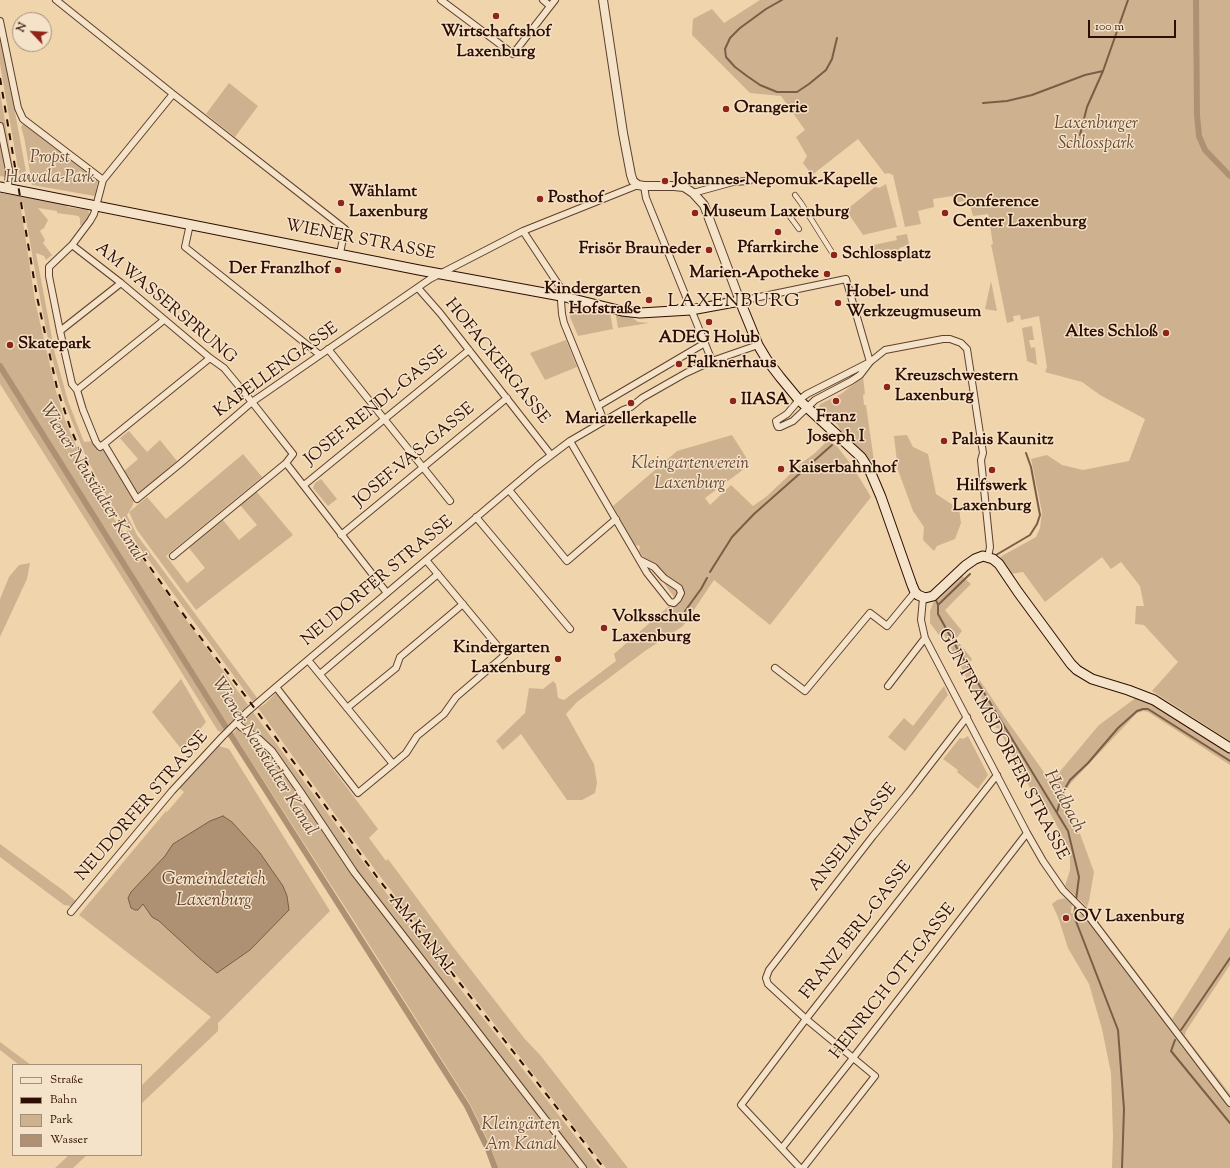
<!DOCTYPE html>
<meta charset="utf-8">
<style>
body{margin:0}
#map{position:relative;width:1230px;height:1168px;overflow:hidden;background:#efd4ac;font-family:"Sorts Mill Goudy",serif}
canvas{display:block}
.legend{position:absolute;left:12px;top:1064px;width:130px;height:92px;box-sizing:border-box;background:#f5e3c9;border:1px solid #a58e79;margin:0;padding:5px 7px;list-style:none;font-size:12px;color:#2e0e02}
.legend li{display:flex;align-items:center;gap:8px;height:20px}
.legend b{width:20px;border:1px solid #a58e79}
.north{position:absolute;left:12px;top:12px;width:40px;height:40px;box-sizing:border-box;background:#f5e3c9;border:1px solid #a58e79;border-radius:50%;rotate:295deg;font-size:11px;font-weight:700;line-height:16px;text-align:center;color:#2e0e02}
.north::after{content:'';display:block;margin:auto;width:14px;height:18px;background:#8f2418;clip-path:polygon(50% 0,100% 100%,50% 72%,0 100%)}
.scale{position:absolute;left:1088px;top:20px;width:88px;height:18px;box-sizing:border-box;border:2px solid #2e0e02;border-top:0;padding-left:5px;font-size:12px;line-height:14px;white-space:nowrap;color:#2e0e02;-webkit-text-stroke:3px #f5e3c9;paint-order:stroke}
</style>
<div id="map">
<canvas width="1230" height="1168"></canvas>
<ul class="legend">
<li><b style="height:5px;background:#f5e3c9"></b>Straße</li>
<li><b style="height:5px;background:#2e0e02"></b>Bahn</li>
<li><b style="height:11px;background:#ceb28f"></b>Park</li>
<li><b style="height:11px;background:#ad9172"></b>Wasser</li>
</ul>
<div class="north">N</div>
<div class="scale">100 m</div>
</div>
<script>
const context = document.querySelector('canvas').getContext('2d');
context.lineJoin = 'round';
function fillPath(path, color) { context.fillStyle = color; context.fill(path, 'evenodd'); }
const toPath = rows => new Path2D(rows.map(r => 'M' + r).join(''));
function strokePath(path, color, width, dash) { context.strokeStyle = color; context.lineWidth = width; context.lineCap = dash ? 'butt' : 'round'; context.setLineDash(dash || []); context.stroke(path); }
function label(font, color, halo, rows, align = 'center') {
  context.font = font + ' "Sorts Mill Goudy",serif'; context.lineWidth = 3; context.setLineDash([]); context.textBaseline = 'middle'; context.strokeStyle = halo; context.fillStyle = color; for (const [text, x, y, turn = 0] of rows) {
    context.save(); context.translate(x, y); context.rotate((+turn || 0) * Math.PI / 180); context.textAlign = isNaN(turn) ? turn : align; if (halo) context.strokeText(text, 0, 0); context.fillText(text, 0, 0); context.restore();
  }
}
fillPath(toPath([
 [760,0,1230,0,1230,741,1152,691,1178,662,1144,625,1135,624,1136,606,1144,606,1140,586,1121,562,1111,569,1102,557,1045,602,1023,572,1011,574,1000,557,1036,537,1040,528,1042,512,1031,459,1047,455,1062,465,1083,470,1129,461,1145,419,1100,395,1082,382,1045,372,1047,367,1039,316,1021,320,1020,315,1013,316,1014,321,1007,323,992,249,991,245,993,244,988,214,973,216,969,200,953,203,952,196,933,199,934,207,918,211,921,224,905,227,893,175,888,173,885,174,858,139,812,175,803,163,807,156,796,137,805,130,781,96,750,93,692,35,693,19,712,9,724,23],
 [0,38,14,107,28,182,20,180,0,64],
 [229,83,258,106,235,137,206,114],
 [0,92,15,179,0,176],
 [23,124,98,181,95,196,32,185,24,137,21,127],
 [886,184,897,227,863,235,846,210,875,187,879,188],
 [0,193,67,204,67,207,82,209,83,207,86,208,89,212,90,215,86,221,84,225,80,225,80,218,79,218,79,216,57,213,57,211,38,208,48,220,44,228,40,231,45,240,43,243,52,255,46,260,44,256,36,253,55,354,68,401,84,442,93,441,98,452,102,449,105,451,113,467,134,499,133,505,127,515,137,535,255,695,257,698,253,702,137,544,111,504,86,457,64,401,51,354,40,298,23,203,20,202,35,301,56,391,65,420,80,455,100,495,117,523,160,584,248,705,222,732,218,731,152,625,0,384],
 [907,234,909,245,899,248,900,252,870,258,868,249,869,246,897,240,896,236],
 [991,281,997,311,985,309],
 [573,303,610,312,613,329,578,336,570,317,571,308],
 [618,314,630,316,638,322,649,323,618,328,616,316],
 [1032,326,1034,340,1029,340,1031,348,1035,347,1037,365,1027,361,1022,328],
 [566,340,577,367,545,380,530,353],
 [863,377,865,394,863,395,864,405,866,405,874,461,869,462,857,446,840,430,838,425,819,407,820,404,841,394],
 [129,431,147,452,160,440,177,461,141,492,135,493,123,472,138,459,120,438],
 [732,435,749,462,744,469,705,498,710,505,731,485,753,506,767,496,803,462,815,453,827,441,836,445,853,467,871,497,770,625,714,580,683,626,645,651,577,702,566,714,594,764,597,783,595,793,582,800,567,800,521,734,503,750,496,741,525,713,529,688,543,689,553,681,556,684,558,698,564,700,616,661,614,654,676,600,657,573,650,567,639,551,640,546,635,545,613,506,677,451],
 [907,435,913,447,928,454,936,494,959,509,961,523,955,539,937,546,934,551,923,540,924,527,913,511,898,470,894,436],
 [243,454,262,477,166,556,187,583,205,568,189,548,197,541,223,520,239,540,257,525,240,505,256,491,293,535,196,610,137,530,129,512,147,497,166,519],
 [321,479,337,499,328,506,313,488,315,483],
 [30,563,27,579,0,637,0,599,9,577,19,565],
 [961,575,971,584,945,610,962,631,956,639,972,659,969,664,1003,715,1051,782,1099,725,1137,697,1156,706,1230,754,1230,765,1148,712,1143,711,1137,713,1070,784,1065,792,1061,804,1079,831,1094,872,1089,901,1087,907,1172,1019,1230,927,1230,965,1186,1031,1185,1036,1230,1094,1230,1168,1112,1168,1113,1136,1111,1073,1102,1029,1089,984,1068,948,1058,917,1052,904,1057,900,1065,898,1072,904,1071,913,1080,915,1087,907,1065,886,1070,870,1070,858,1067,845,1040,794,1035,797,998,728,996,728,979,693,975,694,943,633,939,635,930,623,930,611,934,601],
 [181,679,206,722,182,750,152,712],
 [944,686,948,695,905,751,888,737,904,718,913,726],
 [276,693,378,829,369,838,386,861,388,859,454,948,524,1038,541,1056,628,1168,606,1168,376,871,258,708,265,704],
 [253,712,398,909,600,1168,498,1168,491,1147,470,1104,358,927,233,733,238,728,246,728,244,723,246,717],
 [968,736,988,775,978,789,957,772,958,770,943,759,960,738,963,739],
 [219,746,229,749,330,911,218,1023,218,1031,141,1104,141,1086,211,1017,79,915,166,811,167,812,184,792,179,788,181,786],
 [0,844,64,891,76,901,71,906,64,905,0,857],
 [0,1042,31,1065,19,1065,0,1050],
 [69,1155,87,1155,73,1168,55,1168]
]), '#ceb28f');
const water = toPath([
 [223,816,232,822,260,853,283,886,287,896,289,910,250,950,217,973,197,956,159,921,152,917,143,904,138,910,135,910,131,908,128,898,131,892,165,856,173,844,210,821,223,816]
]);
fillPath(water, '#ad9172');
strokePath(water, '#7a5d45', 1);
strokePath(toPath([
 [782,0,766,9,740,28,730,38,725,49,726,57,735,67,747,76,760,85,777,92,797,92,809,84,826,70,832,59,837,38],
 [983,103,1007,101,1032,95,1085,75,1103,71],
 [1080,135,1087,107,1103,71,1128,0],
 [996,555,1030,535,1037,524,1040,515,1031,467,1026,453],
 [710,572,732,537,754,514,832,445],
 [970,574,938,605,938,614,958,650,1068,831,1079,877,1074,916,1118,1030,1124,1109,1122,1168],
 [936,600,938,605],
 [685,611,701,589,707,578],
 [1057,812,1063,792,1070,780,1088,763,1118,728,1137,711,1143,709,1148,709,1230,761],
 [1181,1030,1230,958],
 [1175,1040,1171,1051,1230,1123]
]), '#7a5d45', 2);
strokePath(toPath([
 [1196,0,1197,115,1199,136,1205,150,1230,176],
 [0,366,232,737,467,1106,488,1149,495,1168]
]), '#ad9172', 6);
const pedestrian = toPath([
 [795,195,801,203,833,254],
 [788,214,799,229]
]);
const minor = toPath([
 [56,0,173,94,345,229,340,253],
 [441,0,513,54,555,0],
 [543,0,550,6],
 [0,21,18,108,23,119,103,180],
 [173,94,103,180,94,214,90,221,72,245,49,267,49,276,60,331,72,384,77,390,83,410,96,442,100,447,104,444,137,499,181,463,252,402,430,279,523,231,638,185],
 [0,126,9,170,8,188],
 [644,186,646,198,712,361],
 [693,193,733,182,749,181],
 [190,224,185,247,320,355],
 [523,231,560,287,562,314,564,323,604,421],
 [72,245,121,283,210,358,224,368,252,402,293,454,286,463,387,593],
 [418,288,440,313,551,455],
 [740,301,846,279,870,362],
 [60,331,121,283],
 [328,349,450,501],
 [870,362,860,375,851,381,815,400,793,421,780,427,778,427,777,425,776,421,787,414,799,400,807,394,870,362,885,350,943,339,950,339,961,343,967,349,983,453,981,460,990,547,988,557],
 [77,390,164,320],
 [598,406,705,343],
 [570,441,647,573,670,602,674,603,678,599,681,593,679,588,664,578,654,567,640,560],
 [104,444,210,358],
 [304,485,469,350],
 [509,490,567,561,616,519],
 [476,517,570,629],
 [341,535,507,398],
 [173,556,286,463],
 [923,598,921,620,925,638,1027,833,1043,861,1063,890,1087,914,1230,1103],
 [308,660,393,764],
 [775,668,805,691,870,613,887,626,915,592],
 [320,674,438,574],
 [888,686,925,638],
 [276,687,358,793,393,764,406,753,417,736,444,714,456,697,505,655,426,560],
 [347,708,396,668,400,657,463,604],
 [237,723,241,727,259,739,272,751,300,791,354,872,583,1168],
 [71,912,172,791,222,737,247,712,276,687,537,466,570,441,623,410,631,407,642,398,686,373,712,361,758,345],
 [782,1148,853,1058,1027,833],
 [800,1168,741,1105,806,1019,997,775],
 [803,1168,875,1076,806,1019,768,984,766,978,769,970,873,836,909,792,967,717]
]);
const tertiary = toPath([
 [603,0,623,133,631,175,633,181,638,185,644,186,674,186,684,187,693,193,704,205,740,301]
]);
const secondary = toPath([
 [0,187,419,270,561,296,622,311,640,313,691,310,740,301,758,345,767,360,780,377,799,400,861,457,870,471,881,497,912,585,915,592,918,595,925,598,933,596,965,566,975,559,983,556,993,559,999,564,1018,592,1071,664,1077,670,1092,679,1128,690,1154,700,1230,748]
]);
strokePath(pedestrian, '#5e402c', 6);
strokePath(minor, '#5e402c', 8);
strokePath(tertiary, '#5e402c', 10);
strokePath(secondary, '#2e0e02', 11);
strokePath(pedestrian, '#f5e3c9', 4.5);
strokePath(minor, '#f5e3c9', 6);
strokePath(tertiary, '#f5e3c9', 8);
strokePath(secondary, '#f5e3c9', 9);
strokePath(toPath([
 [0,78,37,297,57,388,70,427,79,448,107,503,147,563,191,625,250,702,377,877,604,1168]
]), '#2e0e02', 2, [7, 7]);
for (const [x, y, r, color] of [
 [496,16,4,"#8f2418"],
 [726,109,4,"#8f2418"],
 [665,181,4,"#8f2418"],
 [540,199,4,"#8f2418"],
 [341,203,4,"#8f2418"],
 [695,213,4,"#8f2418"],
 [945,213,4,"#8f2418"],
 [778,232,4,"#8f2418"],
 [709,250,4,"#8f2418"],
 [834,255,4,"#8f2418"],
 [338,270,4,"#8f2418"],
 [827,274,4,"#8f2418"],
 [649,300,4,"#8f2418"],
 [838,303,4,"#8f2418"],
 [709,322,4,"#8f2418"],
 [1166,333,4,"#8f2418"],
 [10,345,4,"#8f2418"],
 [679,364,4,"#8f2418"],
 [887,387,4,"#8f2418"],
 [733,401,4,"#8f2418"],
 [836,401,4,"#8f2418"],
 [631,403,4,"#8f2418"],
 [944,441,4,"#8f2418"],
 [781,469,4,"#8f2418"],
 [992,470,4,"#8f2418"],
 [604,628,4,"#8f2418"],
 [558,659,4,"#8f2418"],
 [1066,918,4,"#8f2418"]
]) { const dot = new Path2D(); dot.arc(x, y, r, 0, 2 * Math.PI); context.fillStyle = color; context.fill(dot); strokePath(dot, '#f5e3c9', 1.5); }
label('bold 17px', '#2e0e02', '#f5e3c9', [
 ["Wirtschaftshof",496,33,"center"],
 ["Laxenburg",496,53,"center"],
 ["Orangerie",734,109],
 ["Johannes-Nepomuk-Kapelle",673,181],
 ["Wählamt",349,193],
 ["Laxenburg",349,213],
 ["Posthof",548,199],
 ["Conference",953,203],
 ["Center Laxenburg",953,223],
 ["Museum Laxenburg",703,213],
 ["Pfarrkirche",778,249,"center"],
 ["Frisör Brauneder",701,250,"right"],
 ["Schlossplatz",842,255],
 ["Der Franzlhof",330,270,"right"],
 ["Marien-Apotheke",819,274,"right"],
 ["Kindergarten",641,290,"right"],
 ["Hofstraße",641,310,"right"],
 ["Hobel- und",846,293],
 ["Werkzeugmuseum",846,313],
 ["Altes Schloß",1158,333,"right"],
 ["ADEG Holub",709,339,"center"],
 ["Skatepark",18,345],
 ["Falknerhaus",687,364],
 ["Kreuzschwestern",895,377],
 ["Laxenburg",895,397],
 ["IIASA",741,401],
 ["Franz",836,418,"center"],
 ["Joseph I",836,438,"center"],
 ["Mariazellerkapelle",631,420,"center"],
 ["Palais Kaunitz",952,441],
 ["Kaiserbahnhof",789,469],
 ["Hilfswerk",992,487,"center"],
 ["Laxenburg",992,507,"center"],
 ["Volksschule",612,618],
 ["Laxenburg",612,638],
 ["Kindergarten",550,649,"right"],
 ["Laxenburg",550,669,"right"],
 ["OV Laxenburg",1074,918]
], 'left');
label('italic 17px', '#664733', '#f5e3c9', [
 ["Laxenburger",1096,125],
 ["Schlosspark",1096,145],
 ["Propst",50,159],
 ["Hawala-Park",50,179],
 ["Kleingartenverein",690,465],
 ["Laxenburg",690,485],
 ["Kleingärten",521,1126],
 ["Am Kanal",521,1146]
]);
label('17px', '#2e0e02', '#f5e3c9', [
 ["WIENER STRASSE",360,241,11],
 ["AM WASSERSPRUNG",165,304,40],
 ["HOFACKERGASSE",496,362,51],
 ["KAPELLENGASSE",277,371,-36],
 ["JOSEF-RENDL-GASSE",377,407,-39],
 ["JOSEF-VAS-GASSE",415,456,-40],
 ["NEUDORFER STRASSE",378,582,-40],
 ["GUNTRAMSDORFER STRASSE",1002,745,62],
 ["NEUDORFER STRASSE",143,807,-49],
 ["ANSELMGASSE",854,838,-52],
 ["FRANZ BERL-GASSE",857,931,-52],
 ["AM KANAL",421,936,52],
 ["HEINRICH OTT-GASSE",894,982,-52]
]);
label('italic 18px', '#61422f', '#f5e3c9', [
 ["Wiener Neustädter Kanal",91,483,58],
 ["Wiener Neustädter Kanal",263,757,58],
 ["Heidbach",1063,802,62],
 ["Gemeindeteich",214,881],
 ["Laxenburg",214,902]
]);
context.letterSpacing = '1px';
label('19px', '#2e0e02', '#f5e3c9', [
 ["LAXENBURG",734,303]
]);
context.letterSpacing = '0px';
</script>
